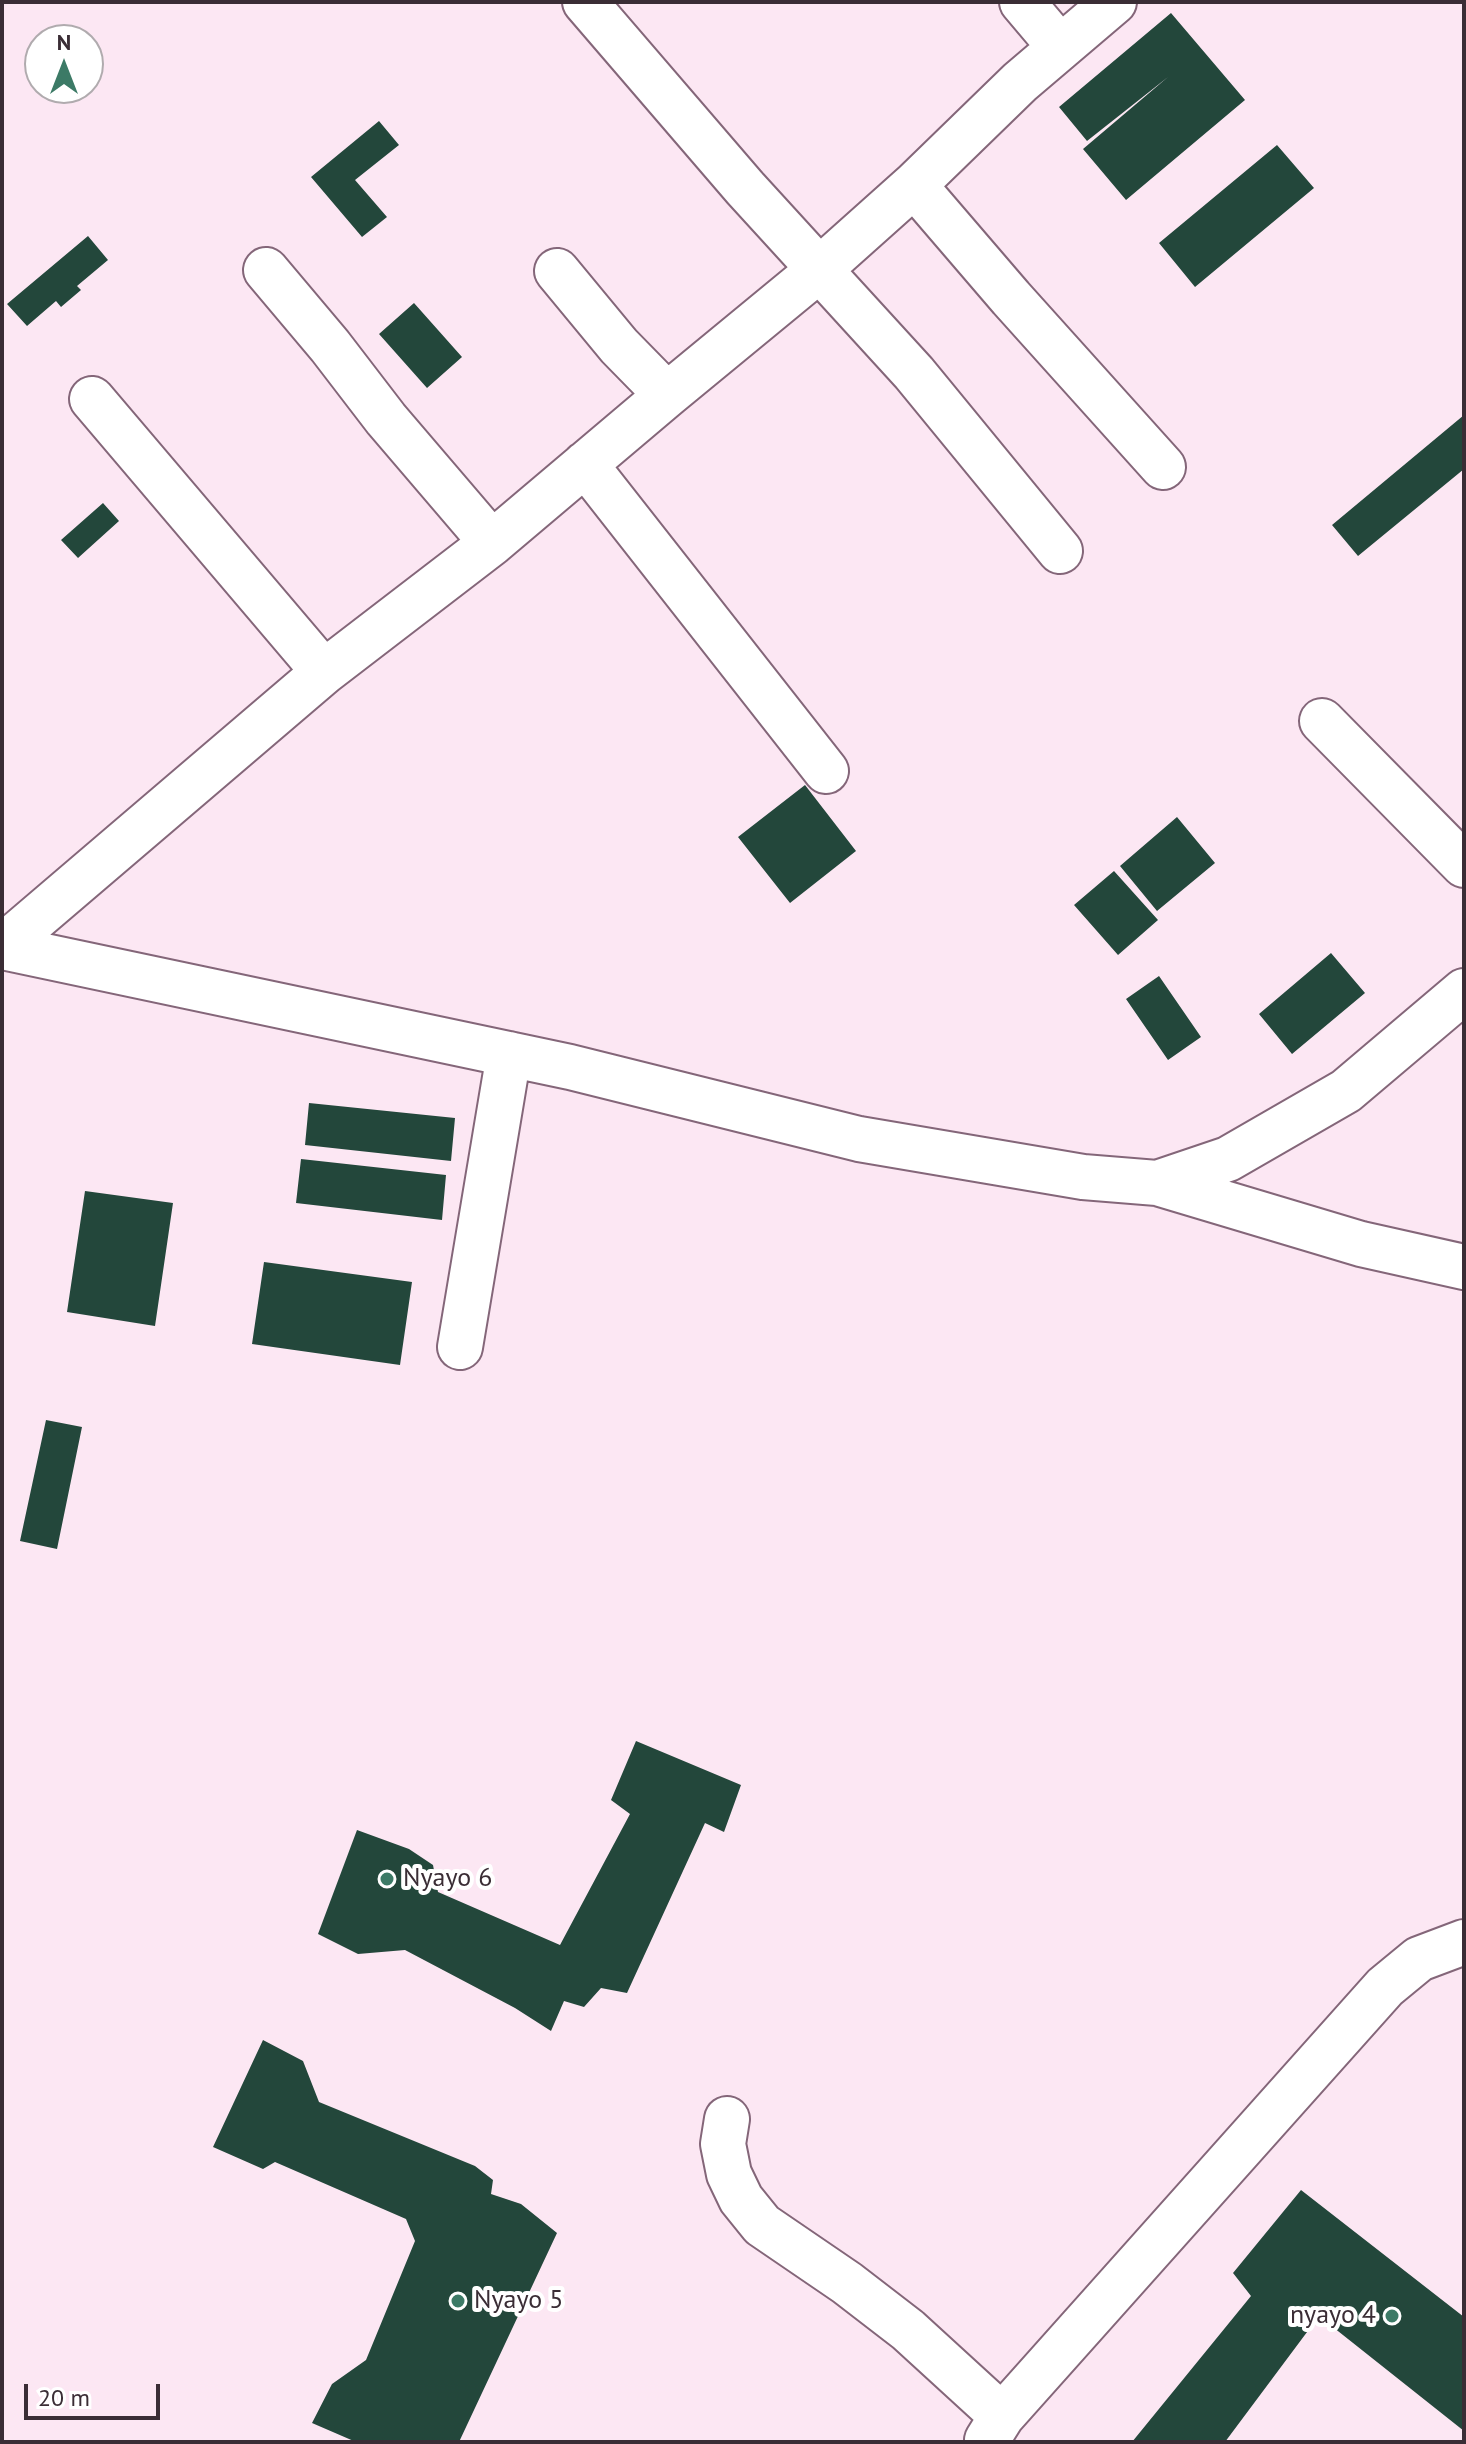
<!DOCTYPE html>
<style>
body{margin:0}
#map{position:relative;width:1466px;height:2444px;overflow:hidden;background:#fce7f3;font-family:"PT Sans",sans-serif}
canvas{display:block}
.frame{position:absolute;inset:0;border:4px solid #3a2d35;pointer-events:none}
.north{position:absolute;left:24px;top:24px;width:80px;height:80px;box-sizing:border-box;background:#fff;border:2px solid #b0abae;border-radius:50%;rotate:0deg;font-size:22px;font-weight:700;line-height:32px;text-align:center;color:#3a2d35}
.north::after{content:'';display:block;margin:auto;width:28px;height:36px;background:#3c7a66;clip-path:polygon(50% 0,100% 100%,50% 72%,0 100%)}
.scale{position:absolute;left:24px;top:2384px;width:136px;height:36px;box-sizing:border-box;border:4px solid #3a2d35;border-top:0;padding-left:10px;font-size:24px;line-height:28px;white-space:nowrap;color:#3a2d35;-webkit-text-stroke:6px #fff;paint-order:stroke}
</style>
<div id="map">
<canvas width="1466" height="2444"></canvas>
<div class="frame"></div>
<div class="north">N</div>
<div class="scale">20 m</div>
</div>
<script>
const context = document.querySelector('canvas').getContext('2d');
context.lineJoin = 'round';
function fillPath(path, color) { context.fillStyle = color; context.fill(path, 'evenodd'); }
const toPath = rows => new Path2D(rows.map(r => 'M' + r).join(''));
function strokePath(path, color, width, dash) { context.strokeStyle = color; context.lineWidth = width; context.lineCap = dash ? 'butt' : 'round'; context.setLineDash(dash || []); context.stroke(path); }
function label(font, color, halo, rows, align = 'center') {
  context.font = font + ' "PT Sans",sans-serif'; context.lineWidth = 8; context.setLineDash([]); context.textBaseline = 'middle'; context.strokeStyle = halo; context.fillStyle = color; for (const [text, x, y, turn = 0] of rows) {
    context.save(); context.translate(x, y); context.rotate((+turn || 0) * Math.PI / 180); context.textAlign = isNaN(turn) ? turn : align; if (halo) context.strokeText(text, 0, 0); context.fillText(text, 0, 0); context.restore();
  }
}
fillPath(toPath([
 [1171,13,1245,100,1126,200,1083,149,1168,77,1087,141,1059,107],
 [379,121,399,145,355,180,387,217,362,237,311,177],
 [1277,145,1314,188,1195,287,1159,243],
 [88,236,108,260,77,286,81,290,61,307,56,301,27,326,7,304],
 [414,303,462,357,427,388,379,334],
 [1464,415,1464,469,1358,556,1332,525],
 [103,503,119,521,78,558,61,540],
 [805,785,856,851,790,903,738,837],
 [1177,817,1215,863,1157,911,1120,866],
 [1114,871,1158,920,1118,955,1074,905],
 [1331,953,1365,993,1292,1054,1259,1014],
 [1159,976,1201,1037,1168,1060,1126,999],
 [309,1103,455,1118,451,1161,305,1145],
 [301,1159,446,1175,442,1220,296,1203],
 [85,1191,173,1203,155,1326,67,1312],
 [264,1262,412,1282,400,1365,252,1344],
 [46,1420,82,1427,57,1549,20,1541],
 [636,1741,741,1785,724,1832,705,1823,627,1993,601,1988,584,2007,564,2001,551,2031,515,2008,405,1950,358,1954,318,1934,357,1830,409,1849,433,1865,438,1892,560,1945,630,1814,611,1800],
 [263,2040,303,2061,319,2102,475,2166,493,2180,491,2194,521,2204,557,2233,459,2442,356,2442,312,2423,332,2384,366,2360,415,2241,406,2219,275,2162,263,2169,213,2147],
 [1301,2190,1464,2317,1464,2431,1319,2316,1225,2442,1132,2442,1251,2296,1233,2273]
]), '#23473b');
const minor = toPath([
 [585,2,745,188,914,373,1060,551],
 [1022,2,1060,47],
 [914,185,1011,298,1163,467],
 [266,270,330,346,386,419,492,543],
 [557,271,619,346,667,395],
 [92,399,324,672],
 [585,464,826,771],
 [1322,721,1464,865],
 [2,947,570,1067,859,1139,1083,1177,1157,1183,1228,1159,1346,1091,1464,991],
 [2,947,324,672,492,543,667,395,820,269,914,185,1020,82,1114,2],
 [1157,1183,1361,1244,1464,1267],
 [460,1347,509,1054],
 [727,2119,723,2144,729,2174,741,2199,762,2225,847,2283,908,2330,1002,2416,987,2440],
 [1002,2416,1385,1987,1419,1959,1464,1942]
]);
strokePath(minor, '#846679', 48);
strokePath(minor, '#fff', 44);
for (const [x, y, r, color] of [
 [387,1879,8,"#3c7a66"],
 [458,2301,8,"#3c7a66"],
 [1392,2316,8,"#3c7a66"]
]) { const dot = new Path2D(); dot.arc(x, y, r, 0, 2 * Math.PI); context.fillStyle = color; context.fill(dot); strokePath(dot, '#fff', 3); }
label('26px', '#3a2d35', '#fff', [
 ["Nyayo 6",403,1879],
 ["Nyayo 5",474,2301],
 ["nyayo 4",1376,2316,"right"]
], 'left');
</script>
